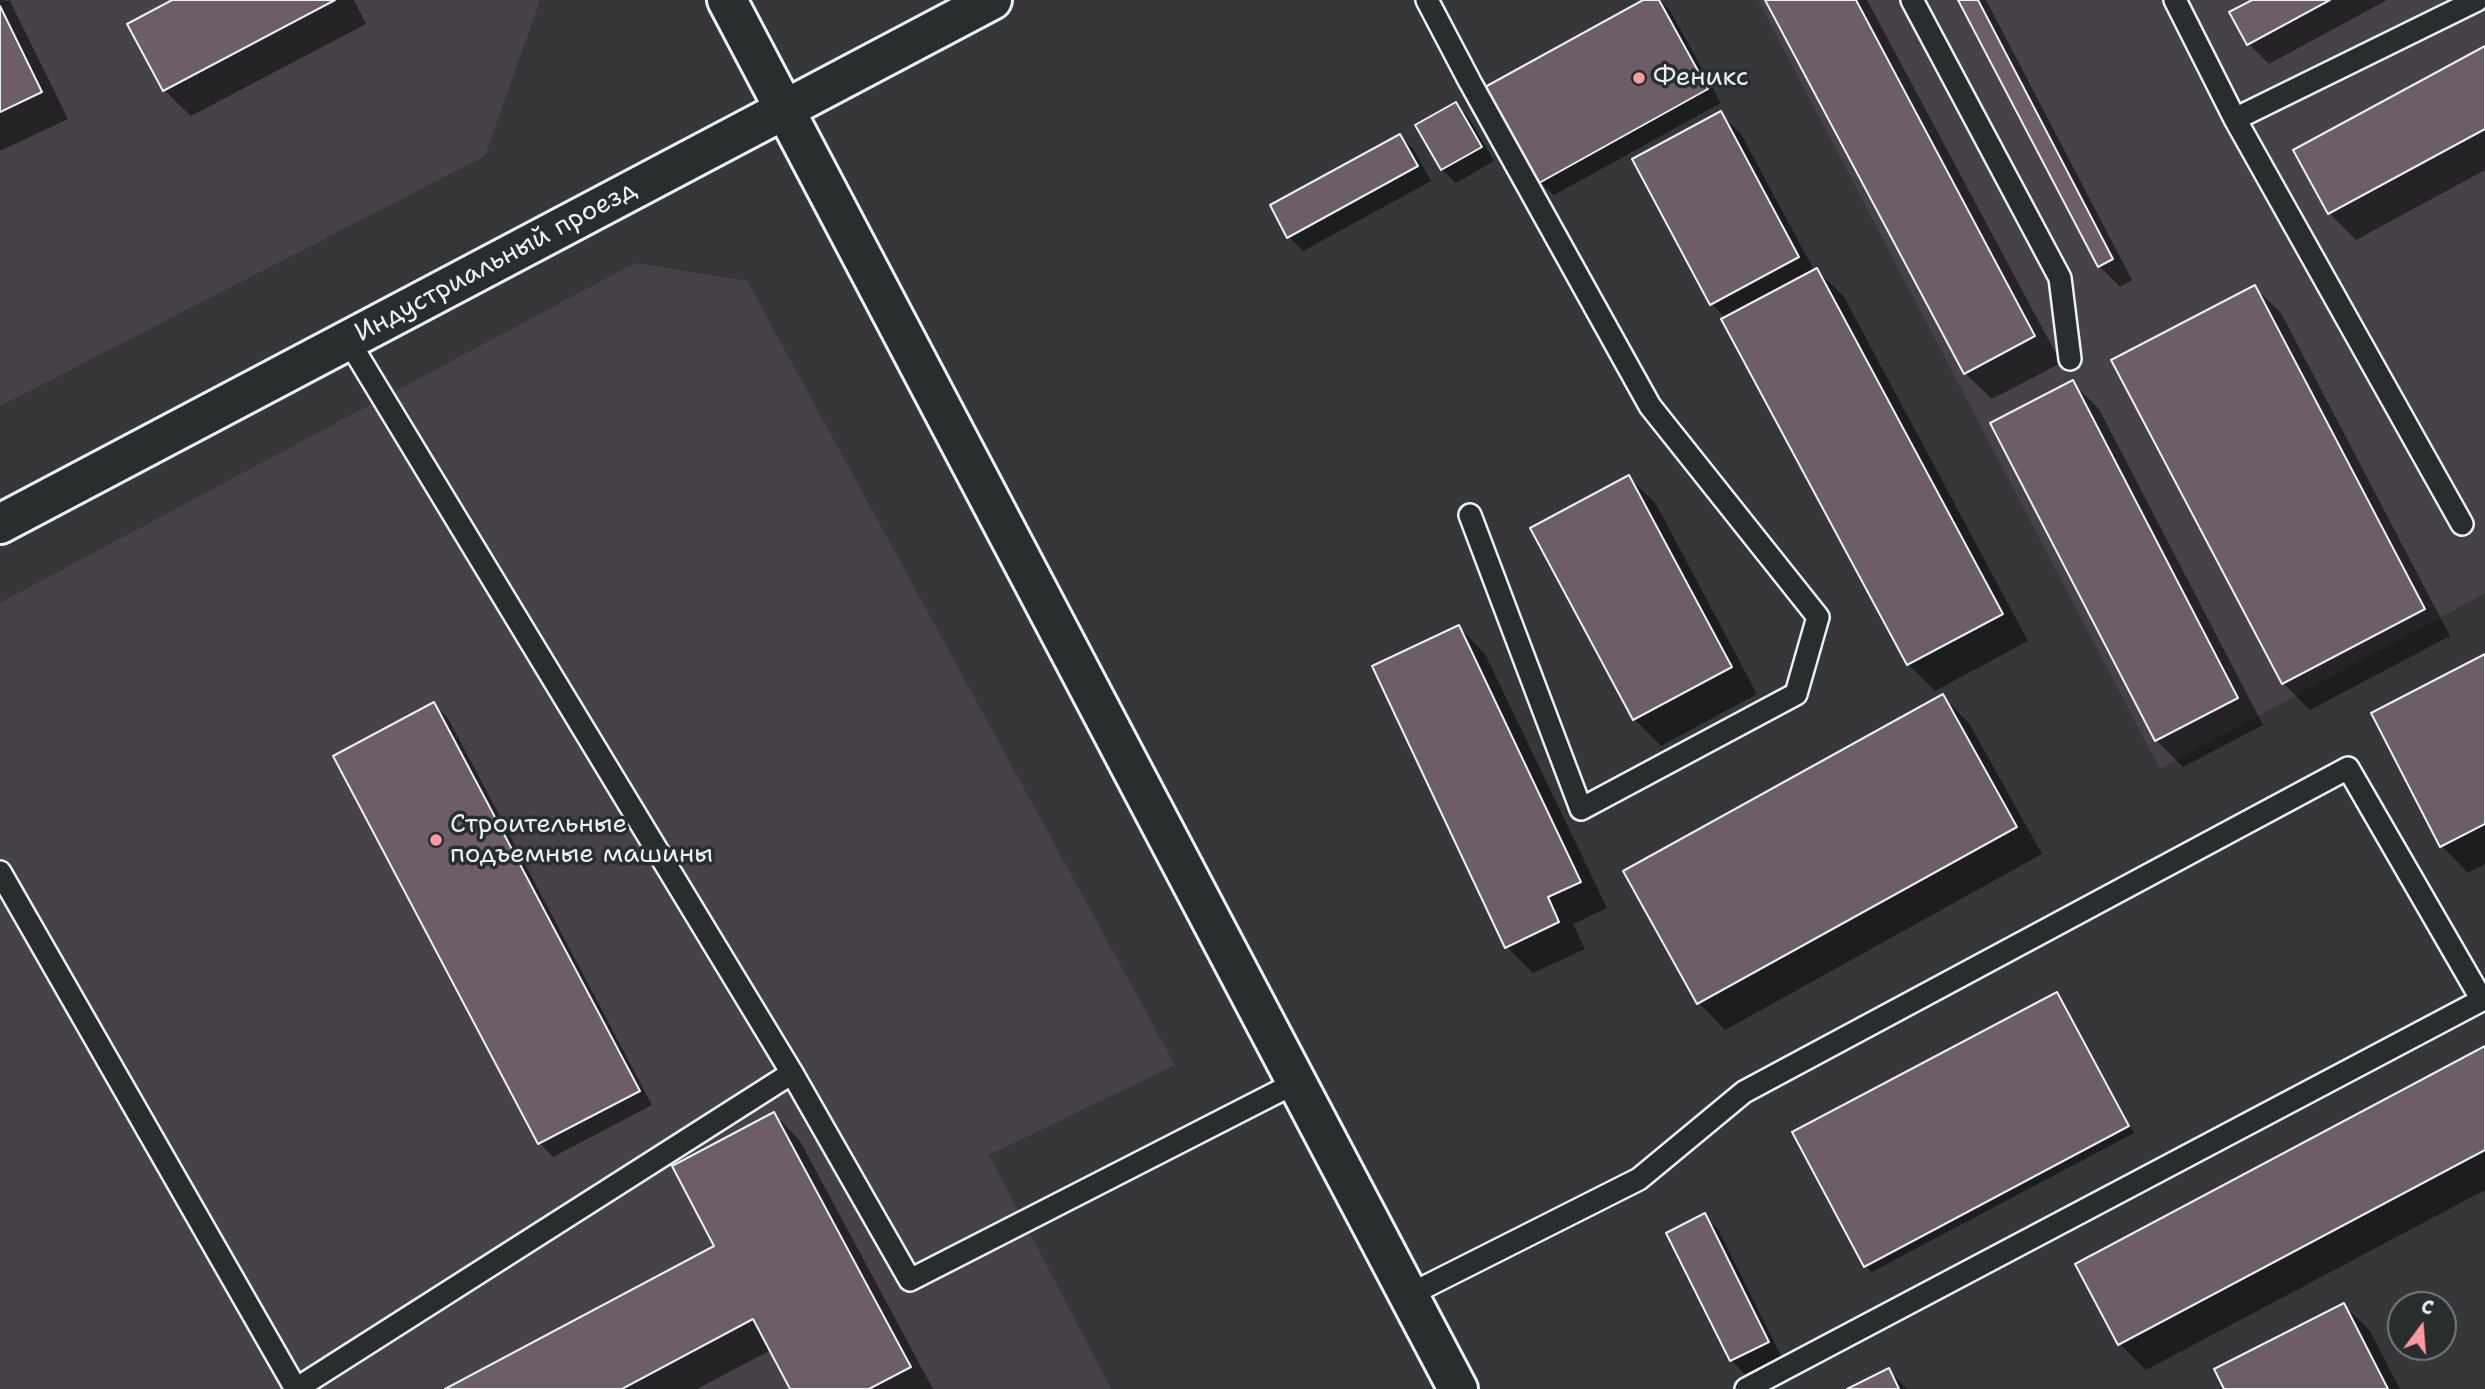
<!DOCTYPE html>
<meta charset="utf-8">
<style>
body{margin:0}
#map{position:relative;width:2485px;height:1389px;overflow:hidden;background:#373739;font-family:"Shantell Sans",sans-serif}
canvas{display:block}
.north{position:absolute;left:2387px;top:1291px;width:70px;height:70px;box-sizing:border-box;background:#2a2d2e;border:2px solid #767b7f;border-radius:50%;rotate:16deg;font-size:19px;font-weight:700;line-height:28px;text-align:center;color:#e8f1f8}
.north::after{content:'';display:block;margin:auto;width:24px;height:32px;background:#ff9aa2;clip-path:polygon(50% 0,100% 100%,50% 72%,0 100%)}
</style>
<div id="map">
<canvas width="2485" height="1389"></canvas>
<div class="north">С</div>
</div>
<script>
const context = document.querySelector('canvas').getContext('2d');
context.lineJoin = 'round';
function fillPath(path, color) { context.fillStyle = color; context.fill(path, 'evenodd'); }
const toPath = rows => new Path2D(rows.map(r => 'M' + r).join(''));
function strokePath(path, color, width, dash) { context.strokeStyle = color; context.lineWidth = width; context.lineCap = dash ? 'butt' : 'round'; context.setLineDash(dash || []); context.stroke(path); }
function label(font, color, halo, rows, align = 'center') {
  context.font = font + ' "Shantell Sans",sans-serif'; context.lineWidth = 7; context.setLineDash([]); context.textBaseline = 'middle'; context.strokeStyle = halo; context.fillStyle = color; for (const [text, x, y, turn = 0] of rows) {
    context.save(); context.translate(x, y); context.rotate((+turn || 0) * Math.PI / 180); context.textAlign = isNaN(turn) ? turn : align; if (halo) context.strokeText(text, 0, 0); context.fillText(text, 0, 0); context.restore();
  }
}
fillPath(toPath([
 [0,0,540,0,485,156,0,406],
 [1758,0,2485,0,2485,593,2160,769],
 [635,263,747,281,1175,1065,989,1155,1111,1389,0,1389,0,603]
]), '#474247');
fillPath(toPath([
 [0,0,10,1,68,119,0,151],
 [176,0,354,0,366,24,191,116,164,90],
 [1647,0,1660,0,1669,9,1721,103,1554,195,1540,182],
 [1767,0,1867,0,2061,363,1992,399,1965,373],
 [1960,0,1986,0,2132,280,2120,287,2099,266],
 [2255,0,2387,0,2269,64,2249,44],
 [2485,48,2485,170,2356,240,2329,213],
 [1456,104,1469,118,1494,161,1456,183,1442,169],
 [1720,113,1741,134,1815,272,1817,270,1844,297,2028,641,1935,691,1908,664,1726,319,1712,304,1634,160],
 [1400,136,1414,150,1431,181,1303,251,1289,237],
 [2254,287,2281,313,2450,636,2310,710,2283,683],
 [2073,383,2099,409,2263,725,2183,767,2156,740],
 [1629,477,1656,504,1757,694,1661,746,1634,719],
 [1459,627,1485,654,1607,908,1573,924,1585,949,1533,973,1507,947],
 [2485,656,2485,864,2468,873,2442,846,2373,714],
 [1942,696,1969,723,2042,854,1725,1030,1699,1003,1625,872],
 [434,704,448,718,652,1105,553,1157,540,1143],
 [2057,994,2063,1001,2134,1133,1872,1272,1865,1266],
 [2485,1048,2485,1190,2146,1370,2120,1344],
 [774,1114,800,1141,933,1389,792,1389,771,1350,697,1389,448,1389,716,1247],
 [1705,1216,1718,1229,1781,1356,1745,1374,1731,1360,1668,1234],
 [2344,1305,2370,1331,2400,1389,2226,1389],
 [1888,1370,1907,1389,1851,1389]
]), '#0007');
const building = toPath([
 [172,0,335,0,163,91,127,24,172,0],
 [1643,0,1659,0,1708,89,1539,183,1485,87,1643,0],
 [1765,0,1856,0,2035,336,1964,374,1765,0],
 [1958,0,1978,0,2113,259,2098,267,1958,0],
 [2252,0,2330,0,2247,45,2229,12,2252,0],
 [0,6,42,92,0,112,0,6],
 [2485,46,2485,129,2328,214,2293,150,2485,46],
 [1456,102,1482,147,1441,170,1415,125,1456,102],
 [1721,111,1799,257,1710,305,1632,159,1721,111],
 [1400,134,1418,166,1287,238,1270,205,1400,134],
 [1817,268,2003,614,1907,665,1721,319,1817,268],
 [2255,285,2425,609,2282,684,2111,360,2255,285],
 [2073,380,2238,698,2155,741,1990,423,2073,380],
 [1629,475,1732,667,1633,720,1530,528,1629,475],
 [1459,625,1581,882,1548,897,1559,922,1505,948,1372,666,1459,625],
 [2485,654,2485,824,2440,847,2371,713,2485,654],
 [1943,694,2017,827,1697,1004,1623,871,1943,694],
 [434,702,640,1091,538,1144,333,756,434,702],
 [2057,992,2129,1126,1864,1267,1792,1132,2057,992],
 [2485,1046,2485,1150,2118,1345,2075,1264,2485,1046],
 [774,1112,911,1367,869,1389,790,1389,753,1319,622,1389,445,1389,714,1246,672,1166,774,1112],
 [1705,1213,1769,1342,1730,1361,1666,1233,1705,1213],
 [2344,1303,2388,1389,2224,1389,2214,1369,2344,1303],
 [1889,1368,1899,1389,1847,1389,1889,1368]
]);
fillPath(building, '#6d5d67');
strokePath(building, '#e8f1f8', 2);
const service = toPath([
 [1427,0,1470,82,1650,406,1818,617,1796,694,1581,809,1470,515],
 [1912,0,2060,278,2070,359],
 [2175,0,2235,119],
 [2462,524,2235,119,2477,0],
 [0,872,296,1389,792,1073,348,340],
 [792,1073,910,1280,1297,1082],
 [1409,1295,1639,1179,1744,1092,2348,768,2482,1000,1746,1389]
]);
const minor = toPath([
 [727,0,1458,1389],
 [0,524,992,0]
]);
strokePath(service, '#e8f1f8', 26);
strokePath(minor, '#e8f1f8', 44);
strokePath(service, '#2a2d2e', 21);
strokePath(minor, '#2a2d2e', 38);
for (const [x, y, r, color] of [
 [1639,78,7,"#ff9aa2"],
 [436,840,7,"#ff9aa2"]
]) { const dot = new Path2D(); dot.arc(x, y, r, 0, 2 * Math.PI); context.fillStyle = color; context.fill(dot); strokePath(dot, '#2a2d2e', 2.5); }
label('26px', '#e8f1f8', '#2a2d2e', [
 ["Феникс",1653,78],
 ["Строительные",450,825],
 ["подъемные машины",450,855]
], 'left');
label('26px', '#e8f1f8', '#2a2d2e', [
 ["Индустриальный проезд",496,262,-28]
]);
</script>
